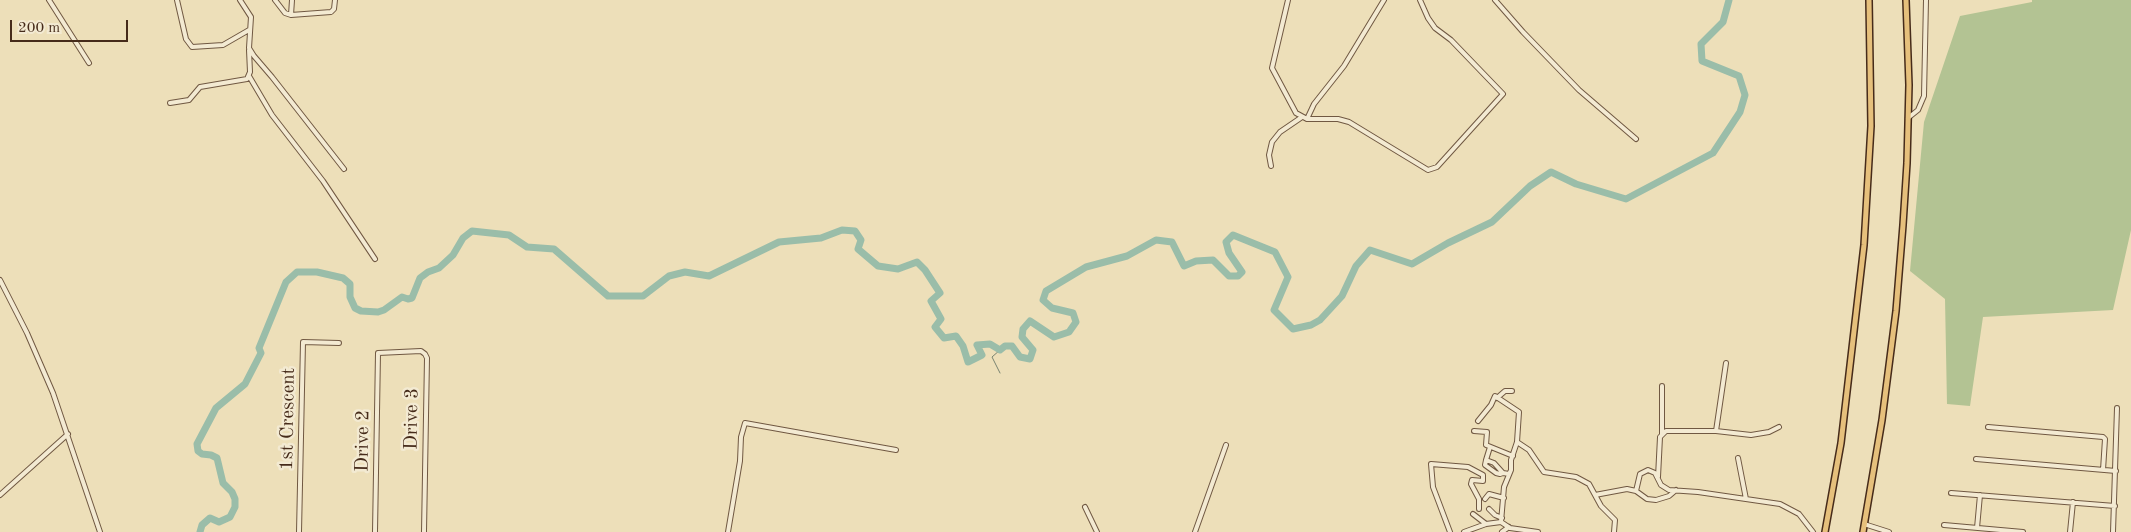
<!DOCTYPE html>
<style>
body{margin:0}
#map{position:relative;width:2131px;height:532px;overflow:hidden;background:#eddfb9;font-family:"Old Standard TT",serif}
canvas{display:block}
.scale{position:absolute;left:10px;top:20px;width:118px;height:22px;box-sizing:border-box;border:2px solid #462b1a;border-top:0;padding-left:6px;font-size:15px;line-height:18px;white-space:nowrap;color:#462b1a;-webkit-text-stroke:4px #f3ead2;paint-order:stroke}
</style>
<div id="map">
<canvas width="2131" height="532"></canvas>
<div class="scale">200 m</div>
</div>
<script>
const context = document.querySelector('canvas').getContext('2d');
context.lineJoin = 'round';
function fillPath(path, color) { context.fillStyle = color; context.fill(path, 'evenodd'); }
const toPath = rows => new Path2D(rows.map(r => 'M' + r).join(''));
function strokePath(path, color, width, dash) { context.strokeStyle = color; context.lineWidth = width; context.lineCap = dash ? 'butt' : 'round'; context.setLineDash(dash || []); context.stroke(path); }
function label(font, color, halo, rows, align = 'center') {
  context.font = font + ' "Old Standard TT",serif'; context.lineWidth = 5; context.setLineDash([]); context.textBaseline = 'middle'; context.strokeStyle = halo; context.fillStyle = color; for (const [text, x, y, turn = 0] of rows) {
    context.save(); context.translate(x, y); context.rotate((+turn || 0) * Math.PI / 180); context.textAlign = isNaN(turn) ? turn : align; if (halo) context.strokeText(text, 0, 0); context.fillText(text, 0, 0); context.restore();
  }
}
fillPath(toPath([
 [2032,0,2131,0,2131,230,2113,310,1983,317,1970,406,1947,404,1945,299,1910,271,1924,122,1960,16,2032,2]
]), '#b3c393');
strokePath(toPath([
 [1000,350,992,357,1000,373]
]), '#788370', 1);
strokePath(toPath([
 [200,532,202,525,210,518,219,522,230,517,235,507,235,499,232,492,223,483,217,458,211,455,202,454,198,451,197,444,216,408,245,384,261,353,259,348,286,282,297,272,317,272,343,278,350,284,350,297,355,308,361,311,378,312,384,310,402,297,408,299,412,298,420,278,428,272,439,268,453,255,463,238,472,231,509,235,527,247,554,249,608,296,643,296,669,276,685,272,709,276,779,242,821,238,842,230,855,231,861,240,858,249,878,266,898,269,917,262,925,270,940,293,931,301,941,319,935,327,944,338,956,336,963,346,968,362,982,355,977,345,990,344,1000,350,1005,346,1012,346,1020,357,1030,359,1033,350,1022,337,1023,329,1030,321,1054,337,1069,332,1076,322,1073,313,1052,308,1043,300,1046,291,1086,267,1127,256,1156,240,1172,242,1184,266,1196,261,1213,260,1229,276,1238,276,1242,272,1229,253,1226,242,1233,235,1275,252,1288,277,1274,310,1293,329,1311,325,1320,320,1342,296,1356,266,1370,250,1412,264,1448,243,1492,222,1530,186,1551,172,1576,184,1626,199,1713,153,1740,112,1745,95,1739,76,1702,61,1701,44,1723,22,1729,0]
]), '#9abda9', 7);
const minor = toPath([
 [49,0,89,63],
 [177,0,186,39,192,47,223,45,249,30],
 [240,0,251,17,249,48,254,56,272,77,344,169],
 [275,0,285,13,291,15,331,12,334,9,335,0],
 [1288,0,1272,68,1296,113,1307,119,1338,119,1349,122,1428,170,1437,167,1503,94,1451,40,1435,28,1428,18,1420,0],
 [1495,0,1523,32,1579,90,1636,139],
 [291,15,292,0],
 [249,76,272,115,323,181,375,259],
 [170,103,189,100,200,87,247,79,250,72,249,50],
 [1908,118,1918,110,1924,96,1926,0],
 [1307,119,1314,104,1344,66,1384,0],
 [1271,166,1269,155,1272,142,1280,132,1302,117],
 [0,280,27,333,53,393,100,532],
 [1497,398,1505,391,1512,391],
 [1478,421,1491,405,1495,396,1519,412,1517,442,1511,460,1511,470,1504,487,1501,522,1510,528,1538,532],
 [1988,427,2103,437,2105,439,2103,470],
 [1474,431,1487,432,1486,445,1513,456],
 [1716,431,1726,363],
 [1662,434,1662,386],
 [1517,442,1529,450,1544,472,1576,477,1589,484,1601,506,1615,520,1614,532],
 [1490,447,1486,460,1494,463,1503,473,1509,474],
 [1738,458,1746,499],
 [1976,459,2116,471],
 [1486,460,1485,465,1496,473,1500,474,1503,473],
 [1658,477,1660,437,1666,431,1716,431,1751,435,1769,432,1779,427],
 [1636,491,1640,474,1648,470,1655,473,1661,485,1669,490,1698,492,1780,504,1799,514,1813,532],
 [1951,493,2115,506],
 [0,495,68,434],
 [1595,495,1627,489,1636,491,1647,499,1656,500,1669,496,1676,490],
 [1485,499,1489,494,1504,498],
 [1085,507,1097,532],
 [1489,509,1495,515,1502,518],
 [1473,514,1486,524],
 [1864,524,1889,532],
 [1944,525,2023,532],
 [1977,528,1980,495],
 [299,532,303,342,339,343],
 [375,532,378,353,421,351,425,354,427,358,424,532],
 [728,532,740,461,741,437,745,423,896,450],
 [1195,532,1226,445],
 [1450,532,1433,487,1431,464,1468,467,1483,475,1483,481,1472,480,1471,484,1479,499,1479,509],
 [1464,532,1486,524,1501,522],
 [1502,532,1509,527],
 [2070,532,2073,502],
 [2113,532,2117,408]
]);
const major = toPath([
 [1825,532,1841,443,1864,245,1871,126,1869,0],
 [1863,532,1882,420,1896,311,1903,225,1907,163,1909,85,1906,0]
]);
strokePath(minor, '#705842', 6);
strokePath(major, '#462b1a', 8);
strokePath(minor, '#f3ead2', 4);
strokePath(major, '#e6c07c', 5);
label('19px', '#462b1a', '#f3ead2', [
 ["1st Crescent",288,419,-89],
 ["Drive 3",412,419,-89],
 ["Drive 2",363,441,-89]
]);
</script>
